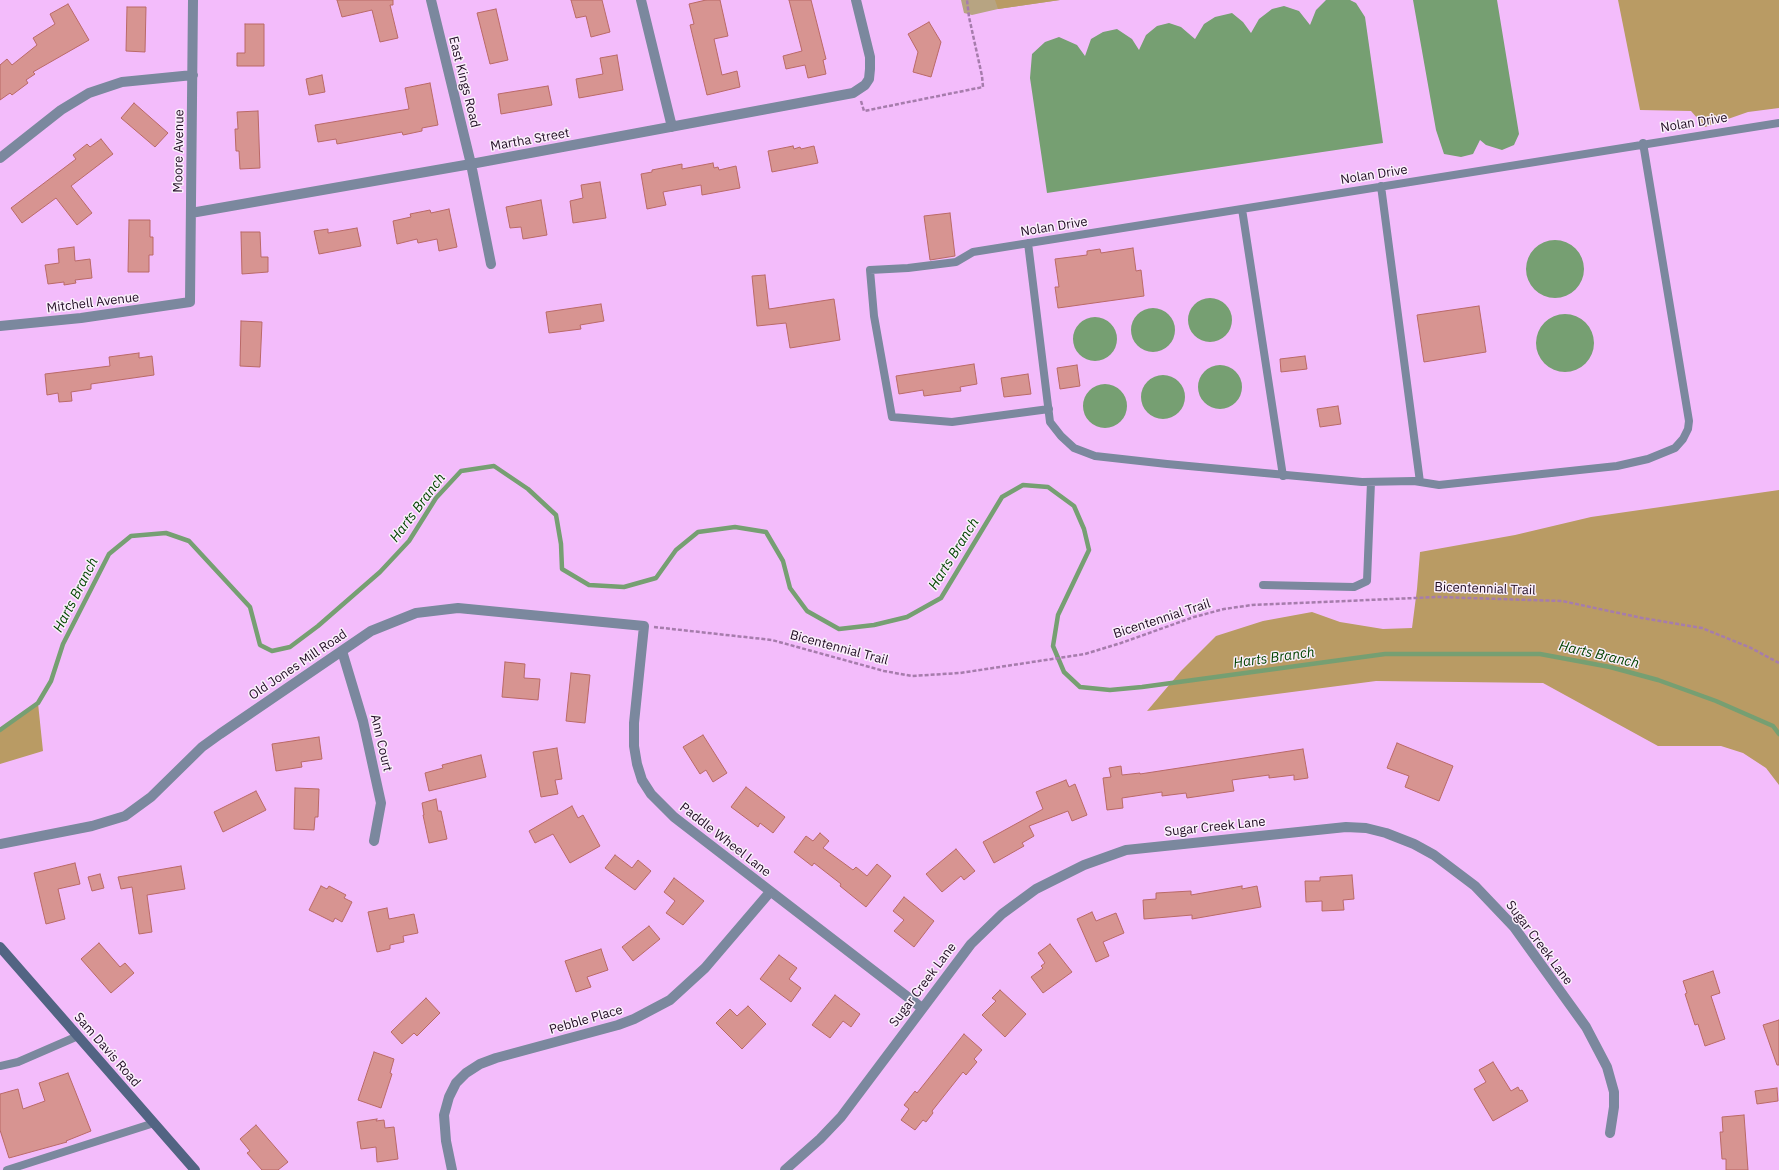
<!DOCTYPE html>
<style>
body{margin:0}
canvas{display:block;background:#f3bcfb}
</style>
<canvas width="1779" height="1170"></canvas>
<script>
const context = document.querySelector('canvas').getContext('2d');
context.lineJoin = 'round';
function fillPath(path, color) { context.fillStyle = color; context.fill(path, 'evenodd'); }
const toPath = rows => new Path2D(rows.map(r => 'M' + r).join(''));
function strokePath(path, color, width, dash) { context.strokeStyle = color; context.lineWidth = width; context.lineCap = dash ? 'butt' : 'round'; context.setLineDash(dash || []); context.stroke(path); }
function label(font, color, halo, rows, align = 'center') {
  context.font = font + ' "IBM Plex Sans",sans-serif'; context.lineWidth = 3; context.setLineDash([]); context.textBaseline = 'middle'; context.strokeStyle = halo; context.fillStyle = color; for (const [text, x, y, turn = 0] of rows) {
    context.save(); context.translate(x, y); context.rotate((+turn || 0) * Math.PI / 180); context.textAlign = isNaN(turn) ? turn : align; if (halo) context.strokeText(text, 0, 0); context.fillText(text, 0, 0); context.restore();
  }
}
fillPath(toPath([
 [961,0,1060,0,998,9,972,15,964,13]
]), '#b7a482');
fillPath(toPath([
 [995,0,1060,0,998,9],
 [1618,0,1779,0,1779,108,1748,112,1705,127,1691,111,1640,110],
 [1779,490,1779,785,1766,768,1743,753,1721,746,1658,746,1543,683,1376,681,1147,711,1181,671,1216,636,1263,621,1312,612,1340,622,1383,629,1412,628,1417,589,1420,552,1515,535,1591,517],
 [38,703,43,751,0,764,0,730]
]), '#b99b64');
fillPath(toPath([
 [1326,0,1350,0,1356,3,1365,17,1383,143,1047,193,1030,78,1032,54,1045,42,1059,37,1077,45,1085,56,1091,39,1103,32,1117,29,1132,39,1139,50,1146,35,1157,26,1169,23,1181,27,1195,39,1204,24,1215,17,1232,13,1243,22,1251,33,1259,19,1272,9,1284,6,1299,11,1310,25,1316,10],
 [1413,0,1497,0,1519,134,1514,145,1502,150,1486,145,1480,140,1473,154,1461,157,1444,154,1436,130],
 '1526 269a29 29 0 1 1 58 0a29 29 0 1 1-58 0Z',
 '1188 320a22 22 0 1 1 44 0a22 22 0 1 1-44 0Z',
 '1131 330a22 22 0 1 1 44 0a22 22 0 1 1-44 0Z',
 '1536 343a29 29 0 1 1 58 0a29 29 0 1 1-58 0Z',
 '1073 339a22 22 0 1 1 44 0a22 22 0 1 1-44 0Z',
 '1198 387a22 22 0 1 1 44 0a22 22 0 1 1-44 0Z',
 '1141 397a22 22 0 1 1 44 0a22 22 0 1 1-44 0Z',
 '1083 406a22 22 0 1 1 44 0a22 22 0 1 1-44 0Z'
]), '#769f72');
strokePath(toPath([
 [0,730,38,703,51,681,63,644,109,554,131,536,166,533,189,541,250,607,260,645,272,651,290,647,318,626,380,572,409,541,436,498,461,471,494,466,528,489,556,515,561,544,562,569,589,585,624,587,656,578,676,550,698,532,735,527,766,532,783,561,790,588,807,611,839,629,874,625,907,617,941,598,1002,497,1023,485,1048,487,1074,506,1084,529,1089,550,1058,615,1053,646,1064,672,1080,687,1110,690,1142,687,1385,654,1540,654,1610,667,1658,680,1716,701,1773,726,1779,734]
]), '#769f72', 4.5);
const building = toPath([
 [337,0,393,0,393,5,390,5,398,38,380,42,372,10,342,17,337,0],
 [571,0,602,0,610,32,591,37,586,16,576,18,571,0],
 [706,0,720,0,728,36,714,39,722,75,737,71,740,87,707,95,690,25,694,24,689,4,706,0],
 [789,0,811,0,826,59,823,60,826,74,808,78,805,65,786,69,783,56,802,51,789,0],
 [68,4,89,40,33,72,35,74,26,80,28,83,12,95,10,93,0,100,0,65,7,59,12,65,37,45,33,38,55,24,50,14,68,4],
 [127,7,146,7,145,52,126,51,127,7],
 [496,9,508,60,490,64,477,13,496,9],
 [929,22,941,42,931,77,913,72,918,52,908,34,929,22],
 [245,24,264,24,264,66,237,66,237,53,245,53,245,24],
 [617,55,623,90,579,98,576,79,603,74,600,58,617,55],
 [322,75,325,92,309,95,306,79,322,75],
 [430,83,438,125,422,128,422,131,403,135,402,132,337,144,336,139,318,142,315,125,409,109,405,88,430,83],
 [548,86,552,105,501,114,498,94,548,86],
 [134,103,168,133,155,147,121,118,134,103],
 [258,111,260,168,240,169,239,151,236,151,235,129,238,129,237,112,258,111],
 [101,139,113,154,71,186,92,213,77,225,56,198,22,223,11,208,76,159,73,155,87,144,90,147,101,139],
 [793,146,794,149,800,147,801,149,814,146,818,163,772,172,768,151,793,146],
 [713,163,714,168,718,167,719,170,736,166,740,188,702,195,701,185,663,192,666,205,647,209,641,174,652,172,652,170,682,164,682,169,713,163],
 [600,182,606,218,573,223,570,201,583,198,581,185,600,182],
 [541,200,547,235,523,239,521,227,510,228,506,207,541,200],
 [449,209,457,247,439,251,437,239,418,243,417,239,397,244,393,221,411,217,410,214,430,210,431,213,449,209],
 [950,213,955,256,930,260,924,216,950,213],
 [129,220,150,220,150,237,153,237,153,255,149,255,149,272,128,272,129,220],
 [357,228,361,246,319,254,314,231,328,229,328,233,357,228],
 [241,232,260,232,261,257,268,257,268,272,242,274,241,232],
 [74,247,75,261,90,259,92,278,75,280,76,283,64,285,64,282,48,284,45,265,59,263,58,249,74,247],
 [1133,248,1136,271,1141,270,1144,296,1058,308,1055,287,1059,287,1055,259,1087,255,1087,251,1100,249,1101,253,1133,248],
 [765,275,769,309,834,299,840,340,790,348,786,323,757,326,752,276,765,275],
 [601,304,604,321,580,325,581,329,549,333,546,312,601,304],
 [1479,306,1486,352,1424,362,1417,315,1479,306],
 [241,321,262,322,260,367,240,366,241,321],
 [139,353,139,358,152,356,154,375,91,384,91,389,71,392,72,401,59,402,58,393,47,395,45,374,110,366,109,357,139,353],
 [1305,356,1307,369,1281,372,1280,359,1305,356],
 [974,364,977,384,960,387,961,391,924,396,923,390,899,394,896,376,974,364],
 [1077,365,1080,386,1060,389,1057,368,1077,365],
 [1028,374,1031,394,1004,397,1001,378,1028,374],
 [1338,406,1341,424,1320,427,1317,409,1338,406],
 [505,662,525,664,524,678,540,679,538,700,502,697,505,662],
 [571,673,590,675,585,723,566,721,571,673],
 [703,735,727,773,713,782,706,770,700,774,683,747,703,735],
 [319,737,322,759,301,762,302,767,276,771,272,744,319,737],
 [1397,743,1453,766,1439,801,1405,787,1409,776,1387,768,1397,743],
 [557,748,562,779,555,780,558,794,541,797,533,752,557,748],
 [1303,749,1308,778,1294,780,1294,775,1269,778,1269,775,1232,780,1234,791,1187,798,1186,793,1162,796,1162,792,1122,798,1123,808,1107,810,1103,778,1111,777,1109,768,1121,766,1122,775,1140,773,1140,774,1303,749],
 [481,755,486,777,429,791,425,773,443,768,442,765,481,755],
 [1066,780,1069,787,1075,784,1087,815,1072,821,1068,811,1029,826,1034,836,1022,843,1024,846,994,863,983,842,1043,809,1036,792,1066,780],
 [746,787,785,817,773,833,760,823,758,827,731,807,746,787],
 [295,788,319,789,318,817,315,817,314,830,294,829,295,788],
 [256,791,266,810,223,832,214,812,256,791],
 [436,799,438,811,441,811,447,839,429,843,423,815,424,815,422,803,436,799],
 [572,806,578,818,583,815,600,846,570,863,553,834,535,843,529,831,572,806],
 [820,833,829,841,823,848,853,870,856,867,867,876,877,864,891,876,866,907,840,886,841,884,814,863,812,866,794,852,806,836,813,841,820,833],
 [956,849,975,871,964,880,961,876,942,892,926,874,956,849],
 [615,855,632,868,638,860,651,871,635,890,605,868,615,855],
 [75,863,80,884,58,889,65,919,46,924,34,873,75,863],
 [181,866,185,889,147,895,152,932,139,934,132,887,121,889,118,877,181,866],
 [100,874,104,888,92,891,88,877,100,874],
 [1352,875,1354,899,1343,900,1344,910,1322,911,1322,901,1306,902,1305,881,1320,881,1320,877,1352,875],
 [674,878,704,901,683,925,666,913,675,901,664,892,674,878],
 [321,886,327,889,329,886,346,895,344,898,352,902,342,922,335,918,333,922,309,910,321,886],
 [1242,886,1242,889,1257,886,1261,907,1192,919,1192,915,1144,919,1143,900,1156,899,1156,893,1191,891,1191,895,1242,886],
 [904,897,934,921,914,947,894,931,904,920,893,911,904,897],
 [387,908,389,919,414,914,418,933,403,936,404,942,390,945,390,949,377,952,368,912,387,908],
 [1092,912,1096,921,1116,913,1124,933,1103,942,1109,956,1096,962,1077,919,1092,912],
 [649,926,660,939,633,961,622,947,649,926],
 [99,943,120,967,125,963,134,973,111,993,81,959,99,943],
 [1050,944,1072,972,1043,993,1031,977,1043,968,1041,966,1045,963,1038,953,1050,944],
 [601,949,608,970,587,977,591,987,576,992,565,961,601,949],
 [779,955,797,968,789,979,801,988,791,1002,760,979,779,955],
 [1713,971,1720,993,1711,996,1725,1039,1705,1046,1698,1024,1695,1025,1685,994,1687,993,1683,981,1713,971],
 [1000,990,1026,1014,1005,1037,982,1015,996,1001,992,998,1000,990],
 [835,995,860,1014,851,1027,843,1021,830,1038,812,1025,835,995],
 [426,998,440,1013,417,1036,414,1033,402,1044,391,1032,426,998],
 [748,1006,766,1024,742,1049,716,1023,730,1009,737,1016,748,1006],
 [1779,1020,1779,1065,1777,1065,1763,1025,1779,1020],
 [964,1034,982,1050,974,1059,977,1062,966,1075,963,1072,932,1111,933,1113,926,1122,923,1120,915,1130,901,1120,909,1109,904,1105,915,1091,917,1093,964,1034],
 [374,1052,394,1059,390,1073,392,1074,381,1108,358,1100,374,1052],
 [1493,1062,1511,1091,1518,1087,1520,1091,1522,1090,1528,1101,1493,1121,1474,1089,1486,1082,1479,1070,1493,1062],
 [68,1073,91,1131,66,1141,67,1142,9,1158,0,1130,0,1094,18,1089,23,1109,45,1101,39,1083,68,1073],
 [1777,1088,1778,1101,1757,1104,1755,1091,1777,1088],
 [1744,1115,1748,1170,1726,1170,1726,1159,1722,1159,1720,1132,1723,1132,1722,1117,1744,1115],
 [377,1119,376,1121,384,1120,385,1128,394,1127,398,1159,377,1162,376,1147,361,1149,357,1122,377,1119],
 [256,1125,288,1162,278,1170,262,1170,247,1153,250,1151,240,1139,256,1125]
]);
fillPath(building, '#d79491');
strokePath(building, '#ba6967', 1);
strokePath(toPath([
 [861,101,864,111,983,87,982,76,969,17,967,0],
 [654,627,772,640,884,671,912,676,960,673,1085,654,1121,643,1194,617,1224,609,1252,605,1438,597,1562,601,1642,618,1702,628,1751,648,1779,663]
]), '#a67cac', 2.5, [4, 2]);
strokePath(toPath([
 [1381,186,1420,482],
 [1242,209,1283,476],
 [1028,243,1050,422,1061,436,1074,448,1095,456,1167,464,1362,482,1414,481,1439,485,1617,466,1648,459,1675,448,1683,439,1688,429,1689,421,1643,143],
 [1049,409,952,422,892,417,874,316,870,270,908,268,956,262,973,252,1779,123],
 [1263,585,1354,587,1367,581,1371,482],
 [0,1066,18,1062,78,1036],
 [7,1170,154,1123]
]), '#7b889e', 8);
strokePath(toPath([
 [431,0,471,164,491,264],
 [641,0,672,127],
 [0,158,61,110,89,93,122,82,193,75],
 [191,213,471,164,853,93,865,85,869,79,870,69,870,57,856,0],
 [0,326,81,318,190,302,193,0],
 [342,651,363,721,381,803,374,841],
 [0,844,92,826,125,816,151,797,202,747,220,734,371,631,416,613,458,608,644,626,634,723,634,746,637,764,642,780,651,794,674,817,922,1008],
 [452,1170,446,1141,444,1115,449,1097,456,1083,466,1073,480,1064,496,1058,618,1025,634,1019,670,1000,705,968,770,892],
 [785,1170,820,1139,841,1117,971,944,1002,914,1036,889,1084,865,1126,850,1346,827,1366,828,1386,833,1414,844,1434,855,1475,886,1514,927,1586,1027,1607,1067,1614,1092,1614,1107,1610,1133]
]), '#7b889e', 10);
strokePath(toPath([
 [0,947,195,1170]
]), '#526483', 10);
label('13px', '#200c23', '#faeffb', [
 ["East Kings Road",464,82,76],
 ["Nolan Drive",1694,123,-9],
 ["Martha Street",530,140,-10],
 ["Moore Avenue",179,151,-89],
 ["Nolan Drive",1374,175,-9],
 ["Nolan Drive",1054,227,-9],
 ["Mitchell Avenue",93,303,-7],
 ["Bicentennial Trail",1485,589,2],
 ["Bicentennial Trail",1162,619,-18],
 ["Bicentennial Trail",839,648,15],
 ["Old Jones Mill Road",298,665,-34],
 ["Ann Court",381,743,77],
 ["Sugar Creek Lane",1215,827,-6],
 ["Paddle Wheel Lane",725,840,38],
 ["Sugar Creek Lane",1539,943,53],
 ["Sugar Creek Lane",923,985,-53],
 ["Pebble Place",586,1020,-16],
 ["Sam Davis Road",107,1050,49]
]);
label('italic 14px', '#044402', '#faeffb', [
 ["Harts Branch",418,508,-53],
 ["Harts Branch",954,554,-58],
 ["Harts Branch",76,595,-63],
 ["Harts Branch",1599,655,13],
 ["Harts Branch",1274,658,-8]
]);
</script>
